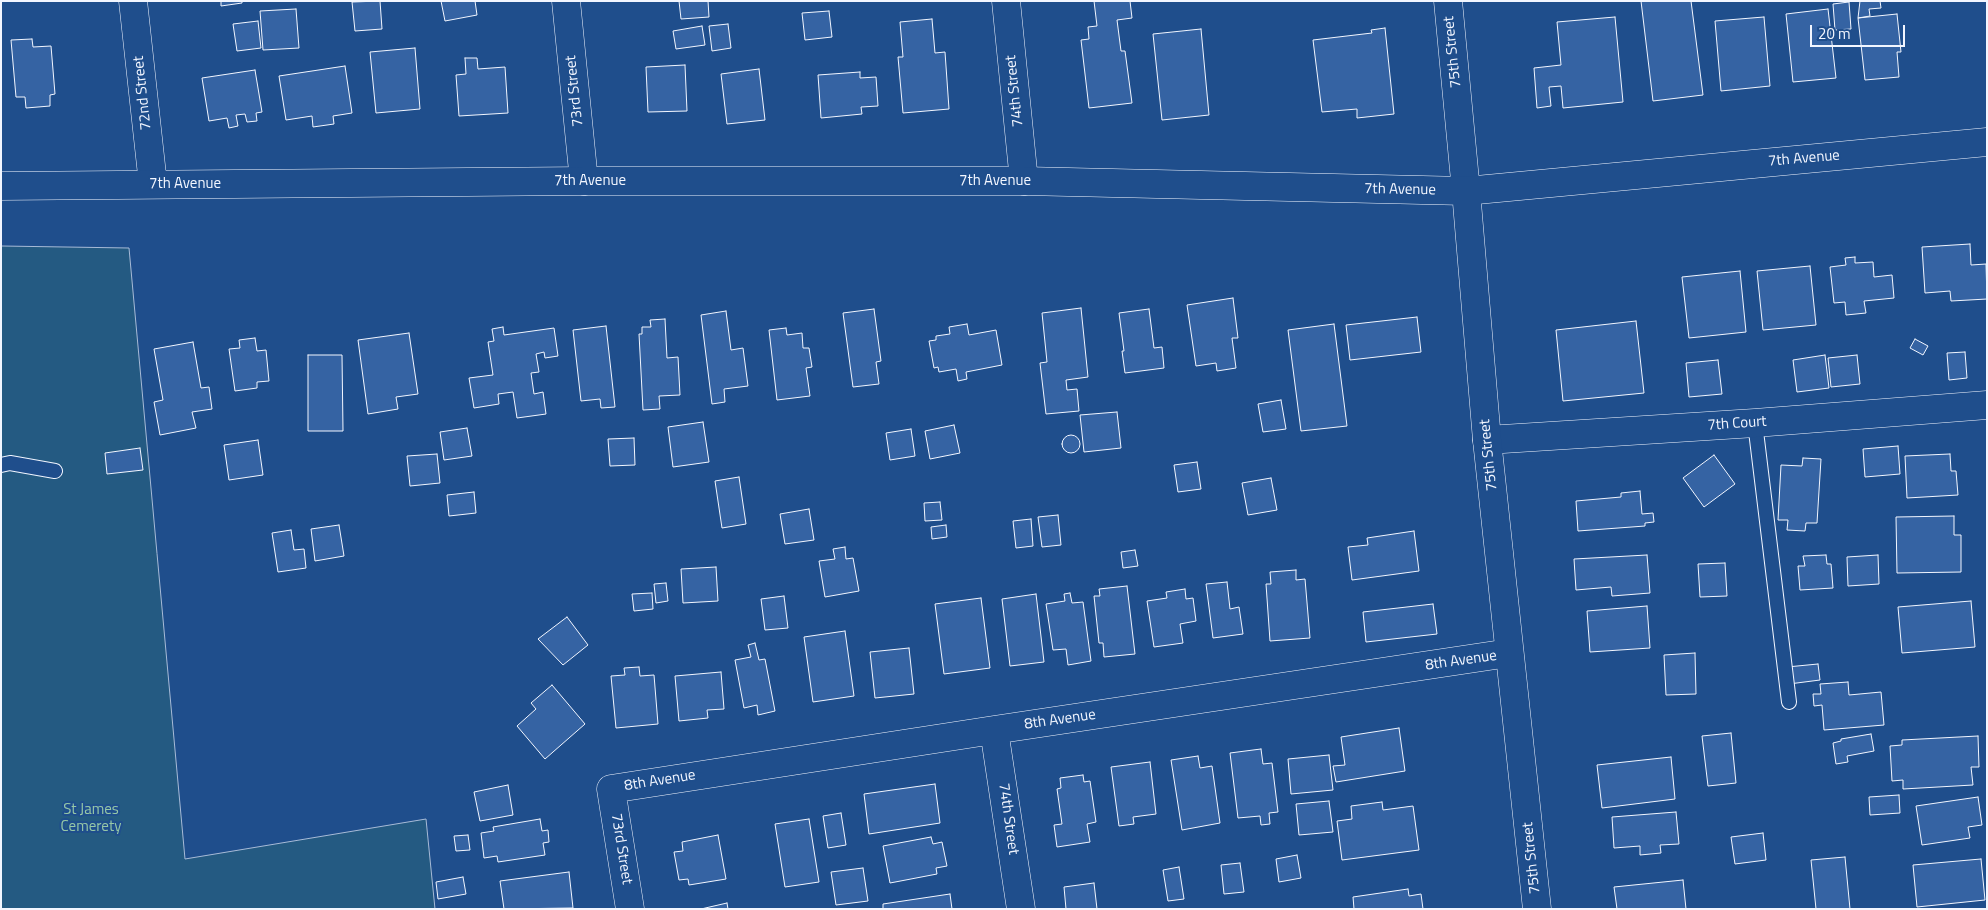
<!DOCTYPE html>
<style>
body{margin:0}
#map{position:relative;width:1988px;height:910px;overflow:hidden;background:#1f4e8c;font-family:"Titillium Web",sans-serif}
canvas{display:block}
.frame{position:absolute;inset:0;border:2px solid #f2f6ff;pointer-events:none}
.scale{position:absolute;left:1810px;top:25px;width:95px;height:22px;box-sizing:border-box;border:2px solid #f2f6ff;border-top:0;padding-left:6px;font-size:15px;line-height:18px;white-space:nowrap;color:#f2f6ff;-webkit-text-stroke:4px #1f4e8c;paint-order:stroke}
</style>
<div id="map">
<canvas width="1988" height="910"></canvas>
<div class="frame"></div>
<div class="scale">20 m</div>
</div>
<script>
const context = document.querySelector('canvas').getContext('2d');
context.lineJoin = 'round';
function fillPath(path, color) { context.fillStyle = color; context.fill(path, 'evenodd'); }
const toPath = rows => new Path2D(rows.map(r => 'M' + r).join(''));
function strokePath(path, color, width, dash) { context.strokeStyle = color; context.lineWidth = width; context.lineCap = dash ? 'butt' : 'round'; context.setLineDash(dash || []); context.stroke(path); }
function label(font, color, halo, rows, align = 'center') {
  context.font = font + ' "Titillium Web",sans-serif'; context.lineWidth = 4; context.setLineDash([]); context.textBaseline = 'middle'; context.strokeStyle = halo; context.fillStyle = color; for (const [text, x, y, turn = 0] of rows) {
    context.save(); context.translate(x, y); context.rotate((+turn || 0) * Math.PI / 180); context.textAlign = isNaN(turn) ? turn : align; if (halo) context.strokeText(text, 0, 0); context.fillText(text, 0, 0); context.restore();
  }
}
const green = toPath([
 [1,246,129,248,185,859,426,819,435,909,1,909,1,246]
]);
fillPath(green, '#245a82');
strokePath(green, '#a8bbd7', 1);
const building = toPath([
 [221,1,242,1,242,3,221,6,221,1],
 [380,1,382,29,355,31,352,2,380,1],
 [441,1,475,1,477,15,445,21,441,1],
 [679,1,708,1,709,17,681,19,679,1],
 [1094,1,1130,1,1132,18,1117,20,1121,51,1125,51,1132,103,1089,108,1081,40,1089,39,1088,27,1097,26,1094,1],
 [1641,1,1691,1,1703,95,1653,101,1641,1],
 [1860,1,1880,1,1881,8,1869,9,1870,16,1858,18,1860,1],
 [1849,2,1851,29,1835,30,1833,4,1849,2],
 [296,9,299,48,263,50,260,11,296,9],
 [1828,9,1836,78,1793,82,1786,14,1828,9],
 [829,11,832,37,805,40,802,13,829,11],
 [1897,14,1901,52,1897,52,1899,77,1865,80,1858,18,1897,14],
 [1615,17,1623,102,1563,108,1561,86,1549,87,1551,106,1537,108,1534,68,1561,65,1557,22,1615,17],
 [1764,17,1770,86,1721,91,1715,21,1764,17],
 [932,19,935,53,945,52,949,109,903,113,898,57,903,57,900,22,932,19],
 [258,21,261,48,237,51,233,24,258,21],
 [728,24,731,48,712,51,709,26,728,24],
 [702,26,705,45,676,49,673,31,702,26],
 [1385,28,1394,114,1357,118,1357,109,1322,112,1313,40,1372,33,1371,30,1385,28],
 [1201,29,1209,115,1162,120,1153,34,1201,29],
 [32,39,33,47,51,46,55,94,50,95,50,106,26,108,25,97,16,97,11,40,32,39],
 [415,48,420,109,376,113,370,52,415,48],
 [465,58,477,58,478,69,505,67,508,113,459,116,456,75,466,74,465,58],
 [685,65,687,111,648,112,646,67,685,65],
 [345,66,352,113,333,116,334,124,313,127,312,116,286,120,279,76,345,66],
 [759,69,765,120,727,124,721,74,759,69],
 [255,70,262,112,256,113,257,121,247,122,245,114,236,115,238,126,229,128,227,118,209,121,202,78,255,70],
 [860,72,860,78,876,77,878,106,861,107,862,114,821,118,818,75,860,72],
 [1970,244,1971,265,1986,264,1987,299,1951,301,1950,291,1925,293,1922,247,1970,244],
 [1855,257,1855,263,1873,262,1874,277,1892,275,1894,298,1864,301,1866,313,1846,315,1845,302,1834,303,1830,267,1846,265,1845,258,1855,257],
 [1810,266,1816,325,1763,330,1757,271,1810,266],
 [1740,271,1746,332,1689,338,1682,277,1740,271],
 [1233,298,1238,338,1232,338,1236,368,1217,371,1216,363,1196,366,1187,305,1233,298],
 [1081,308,1088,377,1066,380,1067,390,1077,389,1079,411,1046,414,1040,363,1047,362,1042,313,1081,308],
 [874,309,881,361,876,362,879,384,853,387,843,313,874,309],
 [1149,309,1154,348,1162,347,1164,368,1125,373,1122,351,1124,351,1119,313,1149,309],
 [726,311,731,350,743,348,748,386,724,389,725,402,712,404,701,315,726,311],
 [1417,317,1421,352,1350,360,1346,325,1417,317],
 [665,319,667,358,678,357,680,395,659,396,660,409,643,410,639,334,642,334,642,327,651,327,650,320,665,319],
 [1636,321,1644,393,1563,401,1556,330,1636,321],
 [967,324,969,335,996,330,1002,365,966,372,967,379,958,381,956,369,939,372,938,367,934,368,929,341,936,340,936,336,950,334,949,327,967,324],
 [1334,324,1347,426,1301,431,1288,330,1334,324],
 [606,326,615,407,601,408,600,399,581,401,573,330,606,326],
 [503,327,504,335,554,328,558,356,545,358,544,352,536,354,539,372,531,373,534,394,543,392,546,414,517,418,513,392,498,394,499,404,474,408,469,378,493,375,488,342,494,341,492,329,503,327],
 [786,328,787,335,802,333,803,348,809,348,812,367,806,368,810,396,777,400,769,330,786,328],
 [409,333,418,394,396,397,398,409,368,414,358,340,409,333],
 [255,338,257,351,266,350,269,381,257,382,257,388,235,391,229,349,240,348,239,340,255,338],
 [1915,339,1928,346,1923,355,1910,348,1915,339],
 [193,342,201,388,209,387,212,409,192,412,196,428,160,435,154,402,163,400,154,349,193,342],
 [1965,352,1967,378,1949,380,1947,353,1965,352],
 [308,355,342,355,343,431,308,431,308,355],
 [1825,355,1829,388,1797,392,1793,360,1825,355],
 [1857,355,1860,384,1831,387,1828,358,1857,355],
 [1718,360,1722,394,1689,397,1686,363,1718,360],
 [1281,400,1286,429,1263,432,1258,404,1281,400],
 [1117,412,1121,448,1084,452,1080,415,1117,412],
 [703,422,709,462,673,467,668,427,703,422],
 [954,425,960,453,930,459,925,431,954,425],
 [467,428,472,456,444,460,440,432,467,428],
 [911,429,915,456,890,460,886,433,911,429],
 '1062 444a9 9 0 1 1 18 0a9 9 0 1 1-18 0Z',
 [634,438,635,465,610,466,608,439,634,438],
 [258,440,263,475,229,480,224,445,258,440],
 [1898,446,1900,474,1865,477,1863,449,1898,446],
 [140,448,143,470,107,474,105,453,140,448],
 [437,454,440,483,410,486,407,456,437,454],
 [1950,454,1951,471,1956,471,1958,495,1907,498,1905,456,1950,454],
 [1714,455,1735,484,1704,507,1683,478,1714,455],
 [1803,458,1821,459,1817,523,1806,523,1805,531,1787,530,1788,520,1778,520,1781,465,1802,466,1803,458],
 [1197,462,1201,489,1178,492,1174,465,1197,462],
 [739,477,746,524,722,528,715,481,739,477],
 [1271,478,1277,510,1248,515,1242,483,1271,478],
 [1640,491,1642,514,1653,513,1654,522,1645,523,1645,526,1578,531,1576,501,1621,497,1621,493,1640,491],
 [474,492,476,513,449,516,447,495,474,492],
 [940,502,942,520,925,521,924,503,940,502],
 [809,509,814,540,785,544,780,514,809,509],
 [1058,515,1061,545,1042,547,1038,517,1058,515],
 [1954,516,1954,535,1961,535,1961,572,1897,573,1896,517,1954,516],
 [1031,519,1033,546,1016,548,1013,521,1031,519],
 [339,525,344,556,315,561,311,529,339,525],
 [946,525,947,537,932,539,931,527,946,525],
 [291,530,294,550,304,549,306,568,278,572,272,533,291,530],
 [1414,531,1419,571,1352,580,1348,547,1368,545,1367,538,1414,531],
 [845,547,846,559,853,558,859,591,825,597,819,561,835,559,833,549,845,547],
 [1135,550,1138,566,1123,568,1121,552,1135,550],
 [1647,555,1650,593,1612,596,1611,587,1576,590,1574,559,1647,555],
 [1826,555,1827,564,1831,564,1833,588,1800,590,1798,566,1805,566,1803,556,1826,555],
 [1878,555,1879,584,1848,586,1847,557,1878,555],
 [1725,563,1727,596,1700,597,1698,564,1725,563],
 [716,567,718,601,683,603,681,569,716,567],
 [1296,570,1296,580,1305,579,1310,638,1270,641,1266,584,1271,584,1270,572,1296,570],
 [1227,582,1230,609,1239,607,1243,634,1213,638,1206,584,1227,582],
 [666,583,668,601,656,603,654,584,666,583],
 [1127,586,1135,654,1104,657,1103,643,1099,643,1094,596,1100,596,1099,589,1127,586],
 [1185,589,1186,599,1193,598,1196,621,1180,624,1183,643,1154,647,1147,601,1167,598,1166,592,1185,589],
 [652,593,653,609,634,611,632,594,652,593],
 [1070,593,1072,603,1083,602,1091,661,1068,665,1066,649,1053,650,1046,604,1065,601,1064,594,1070,593],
 [1036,594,1044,662,1010,666,1002,599,1036,594],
 [784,596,788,628,765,630,761,599,784,596],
 [981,598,990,668,944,674,935,604,981,598],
 [1971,601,1975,647,1902,653,1898,607,1971,601],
 [1433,604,1437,634,1366,642,1363,612,1433,604],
 [1647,606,1650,648,1590,652,1587,611,1647,606],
 [567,617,588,645,563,665,538,639,567,617],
 [845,631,854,696,813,702,804,637,845,631],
 [755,643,759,660,765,659,775,711,758,715,757,705,744,708,735,660,751,657,748,645,755,643],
 [909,648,914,694,875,698,870,652,909,648],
 [1695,653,1696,694,1666,695,1664,655,1695,653],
 [1818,664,1820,680,1789,684,1787,667,1818,664],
 [639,667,640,676,654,675,658,724,616,728,611,676,625,675,624,668,639,667],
 [721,672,724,709,707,710,708,718,679,721,675,676,721,672],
 [1848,682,1849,695,1881,692,1884,725,1824,730,1822,705,1814,706,1813,694,1821,694,1820,684,1848,682],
 [552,685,585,724,545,759,517,726,536,709,531,703,552,685],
 [1399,728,1405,771,1336,782,1333,766,1345,765,1341,737,1399,728],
 [1731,733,1736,783,1708,786,1702,736,1731,733],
 [1871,734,1874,751,1847,756,1848,762,1836,764,1833,743,1841,741,1841,739,1871,734],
 [1978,736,1979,767,1971,767,1973,785,1903,789,1903,780,1892,781,1890,746,1902,745,1902,740,1978,736],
 [1261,749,1263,764,1272,763,1278,812,1269,813,1270,824,1261,825,1260,816,1238,818,1230,753,1261,749],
 [1329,755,1333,790,1291,794,1288,759,1329,755],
 [1198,756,1200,768,1212,766,1220,823,1182,830,1171,760,1198,756],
 [1671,757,1675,799,1602,808,1597,765,1671,757],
 [1150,762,1156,814,1133,817,1134,824,1119,826,1111,767,1150,762],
 [1083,775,1084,782,1090,781,1096,822,1087,824,1090,842,1057,847,1054,825,1062,824,1057,789,1061,788,1060,778,1083,775],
 [935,784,940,823,869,834,864,794,935,784],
 [508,785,513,815,480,821,474,792,508,785],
 [1899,795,1900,813,1870,815,1869,797,1899,795],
 [1978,797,1982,825,1968,827,1970,838,1922,845,1916,806,1978,797],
 [1329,801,1333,832,1299,835,1296,804,1329,801],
 [1382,802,1383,810,1413,806,1419,850,1342,860,1337,821,1352,819,1351,806,1382,802],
 [1676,812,1679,844,1660,845,1661,853,1640,855,1640,846,1614,848,1612,817,1676,812],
 [841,813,846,845,828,848,823,816,841,813],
 [540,819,542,831,548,830,549,842,543,843,545,855,498,862,497,856,484,858,481,833,494,831,493,827,540,819],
 [809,819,819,882,785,887,775,824,809,819],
 [1763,833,1766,860,1735,864,1731,837,1763,833],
 [468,835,470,850,456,851,454,836,468,835],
 [718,835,726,879,689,885,688,879,679,880,674,852,683,851,682,842,718,835],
 [931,837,933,844,942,842,947,866,936,868,937,874,890,883,883,846,931,837],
 [1297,855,1301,878,1279,882,1276,859,1297,855],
 [1845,857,1850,909,1816,909,1811,860,1845,857],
 [1981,859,1985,900,1917,907,1913,865,1981,859],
 [1240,863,1244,892,1224,894,1221,865,1240,863],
 [1179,867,1184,899,1168,901,1163,870,1179,867],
 [863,868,868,901,836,905,831,872,863,868],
 [569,872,573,908,504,909,500,881,569,872],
 [463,877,466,894,438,899,436,882,463,877],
 [1683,880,1686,909,1617,909,1614,887,1683,880],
 [1094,883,1097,909,1066,909,1064,887,1094,883],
 [1408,889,1409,896,1421,894,1423,909,1354,909,1353,897,1408,889],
 [950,894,952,909,883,909,883,904,950,894],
 [727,903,728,909,701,909,727,903]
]);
fillPath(building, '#3563a3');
strokePath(building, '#f2f6ff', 1);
const lane = toPath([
 [1755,423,1789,702],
 [1,465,10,463,55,471]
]);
const street = toPath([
 [133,1,153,184],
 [566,1,584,181],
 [1006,1,1024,181],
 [1448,1,1466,191],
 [1487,440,1755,423,1987,405],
 [994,730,1021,909],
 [630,909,611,789,994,730,1509,653]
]);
const secondary = toPath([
 [1,186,584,181,1024,181,1466,191,1987,142],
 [1466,191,1487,440,1537,909]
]);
strokePath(lane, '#f2f6ff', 16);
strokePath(street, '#f2f6ff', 29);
strokePath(secondary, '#f2f6ff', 29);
strokePath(lane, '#1f4e8c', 14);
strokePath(street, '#1f4e8c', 28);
strokePath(secondary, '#1f4e8c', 28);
label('15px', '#f2f6ff', '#1f4e8c', [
 ["75th Street",1453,52,-96],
 ["73rd Street",575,91,-96],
 ["74th Street",1015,91,-96],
 ["72nd Street",143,93,-96],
 ["7th Avenue",1804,159,-5],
 ["7th Avenue",590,181],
 ["7th Avenue",995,181],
 ["7th Avenue",185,184],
 ["7th Avenue",1400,190,1],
 ["7th Court",1737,424,-4],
 ["75th Street",1489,455,-96],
 ["8th Avenue",1461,661,-8],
 ["8th Avenue",1060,720,-8],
 ["8th Avenue",660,781,-9],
 ["74th Street",1008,819,82],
 ["73rd Street",621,849,81],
 ["75th Street",1532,858,-96]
]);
label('15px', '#97c8a6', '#1f4e8c', [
 ["St James",91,810],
 ["Cemerety",91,827]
]);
</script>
